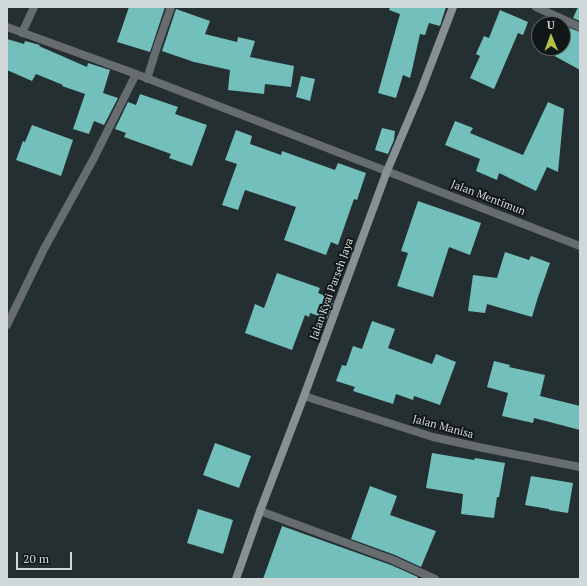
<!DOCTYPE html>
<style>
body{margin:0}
#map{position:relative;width:587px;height:586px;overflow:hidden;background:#242f32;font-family:"PT Serif",serif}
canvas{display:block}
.frame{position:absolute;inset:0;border:8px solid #d1d8da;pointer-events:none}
.north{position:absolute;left:531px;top:16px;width:40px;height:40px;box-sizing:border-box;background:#111617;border:1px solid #5e6465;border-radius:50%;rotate:359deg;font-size:11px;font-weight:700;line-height:16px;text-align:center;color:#d1d8da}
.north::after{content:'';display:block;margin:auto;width:14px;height:18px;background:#b7c147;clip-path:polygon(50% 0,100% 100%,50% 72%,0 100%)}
.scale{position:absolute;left:16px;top:552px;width:56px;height:18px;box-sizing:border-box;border:2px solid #d1d8da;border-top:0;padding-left:5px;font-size:12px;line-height:14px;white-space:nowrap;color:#d1d8da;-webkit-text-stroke:3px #111617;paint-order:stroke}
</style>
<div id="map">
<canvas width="587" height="586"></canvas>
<div class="frame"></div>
<div class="north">U</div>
<div class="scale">20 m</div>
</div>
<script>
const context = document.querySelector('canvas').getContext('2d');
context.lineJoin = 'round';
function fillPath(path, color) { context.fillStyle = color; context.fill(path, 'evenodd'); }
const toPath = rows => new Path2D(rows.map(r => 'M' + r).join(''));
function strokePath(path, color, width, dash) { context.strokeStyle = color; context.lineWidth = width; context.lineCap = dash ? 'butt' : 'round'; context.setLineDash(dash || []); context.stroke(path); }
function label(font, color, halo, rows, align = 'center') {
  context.font = font + ' "PT Serif",serif'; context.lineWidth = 4; context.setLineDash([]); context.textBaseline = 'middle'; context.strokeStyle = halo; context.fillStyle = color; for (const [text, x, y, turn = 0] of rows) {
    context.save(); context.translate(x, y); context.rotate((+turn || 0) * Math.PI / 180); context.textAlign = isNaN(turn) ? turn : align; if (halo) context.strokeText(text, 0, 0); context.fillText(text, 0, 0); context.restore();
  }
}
fillPath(toPath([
 [129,7,165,7,150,52,117,42],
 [390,7,446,7,440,26,429,23,425,35,420,34,412,70,410,78,403,75,396,98,378,93,400,14,389,10],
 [578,7,580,7,580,21,573,18],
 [176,9,210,21,205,34,237,42,238,37,255,41,250,57,294,66,291,87,265,84,264,94,228,90,230,70,194,62,162,51],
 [500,10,528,22,523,35,518,33,494,89,470,78,480,56,476,54,484,36,489,38],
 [567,27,580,32,580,70,540,48,563,48,563,35],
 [7,39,24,44,25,41,40,45,39,46,87,67,88,63,110,70,103,93,118,98,104,125,94,121,89,134,73,129,85,94,62,86,63,85,36,74,32,81,7,70],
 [301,76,315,79,310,101,296,97],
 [140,94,178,107,175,114,207,125,192,166,169,158,171,154,124,137,126,133,115,129,128,102,136,105],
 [548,102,564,109,558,172,547,167,536,191,499,173,497,180,476,171,480,159,445,145,455,121,473,128,470,133,523,155],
 [32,125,73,140,61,176,16,160,23,141,25,142],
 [382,128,395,131,394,140,388,154,375,150],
 [236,130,252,136,250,144,281,155,282,151,335,170,338,163,366,173,357,200,354,199,338,245,331,242,326,255,284,240,296,207,245,190,238,210,222,205,237,164,225,160],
 [418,201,481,223,470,255,449,247,433,297,397,286,408,253,401,251],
 [505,252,529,260,531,256,550,263,538,297,532,317,487,304,485,313,468,311,473,275,497,278],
 [277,273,320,288,318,293,334,299,327,319,310,313,309,317,305,315,292,350,245,333,255,304,264,308],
 [372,321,395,329,388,348,432,364,436,354,456,362,440,405,414,396,413,400,396,394,393,404,353,391,355,387,336,381,342,365,346,366,353,346,362,349],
 [494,361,510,365,509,367,545,375,540,396,580,406,580,430,534,418,533,423,502,416,508,393,487,387],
 [215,443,251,456,239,488,203,475],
 [432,453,474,460,475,458,505,463,499,497,497,497,494,518,461,514,463,494,426,488],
 [531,476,573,483,568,513,549,510,549,509,525,505],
 [370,486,397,496,390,515,436,531,421,567,395,555,351,539],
 [198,509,233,520,223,554,187,543],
 [282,526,391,565,418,577,417,579,263,579]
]), '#72bfbb');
strokePath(toPath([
 [536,7,580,27],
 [7,27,136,74,580,246],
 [22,33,34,7],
 [147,79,157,47,171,7],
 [7,325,44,249,94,158,136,74],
 [304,396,433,437,483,448,580,467],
 [260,511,393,560,435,579]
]), '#676c6f', 8);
strokePath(toPath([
 [236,579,260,511,304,396,387,171,420,93,453,7]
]), '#889094', 8);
label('11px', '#d1d8da', '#111617', [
 ["Jalan Mentimun",488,198,21],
 ["Jalan Kyai Parseh Jaya",332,289,-70],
 ["Jalan Manisa",443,427,15]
]);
</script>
